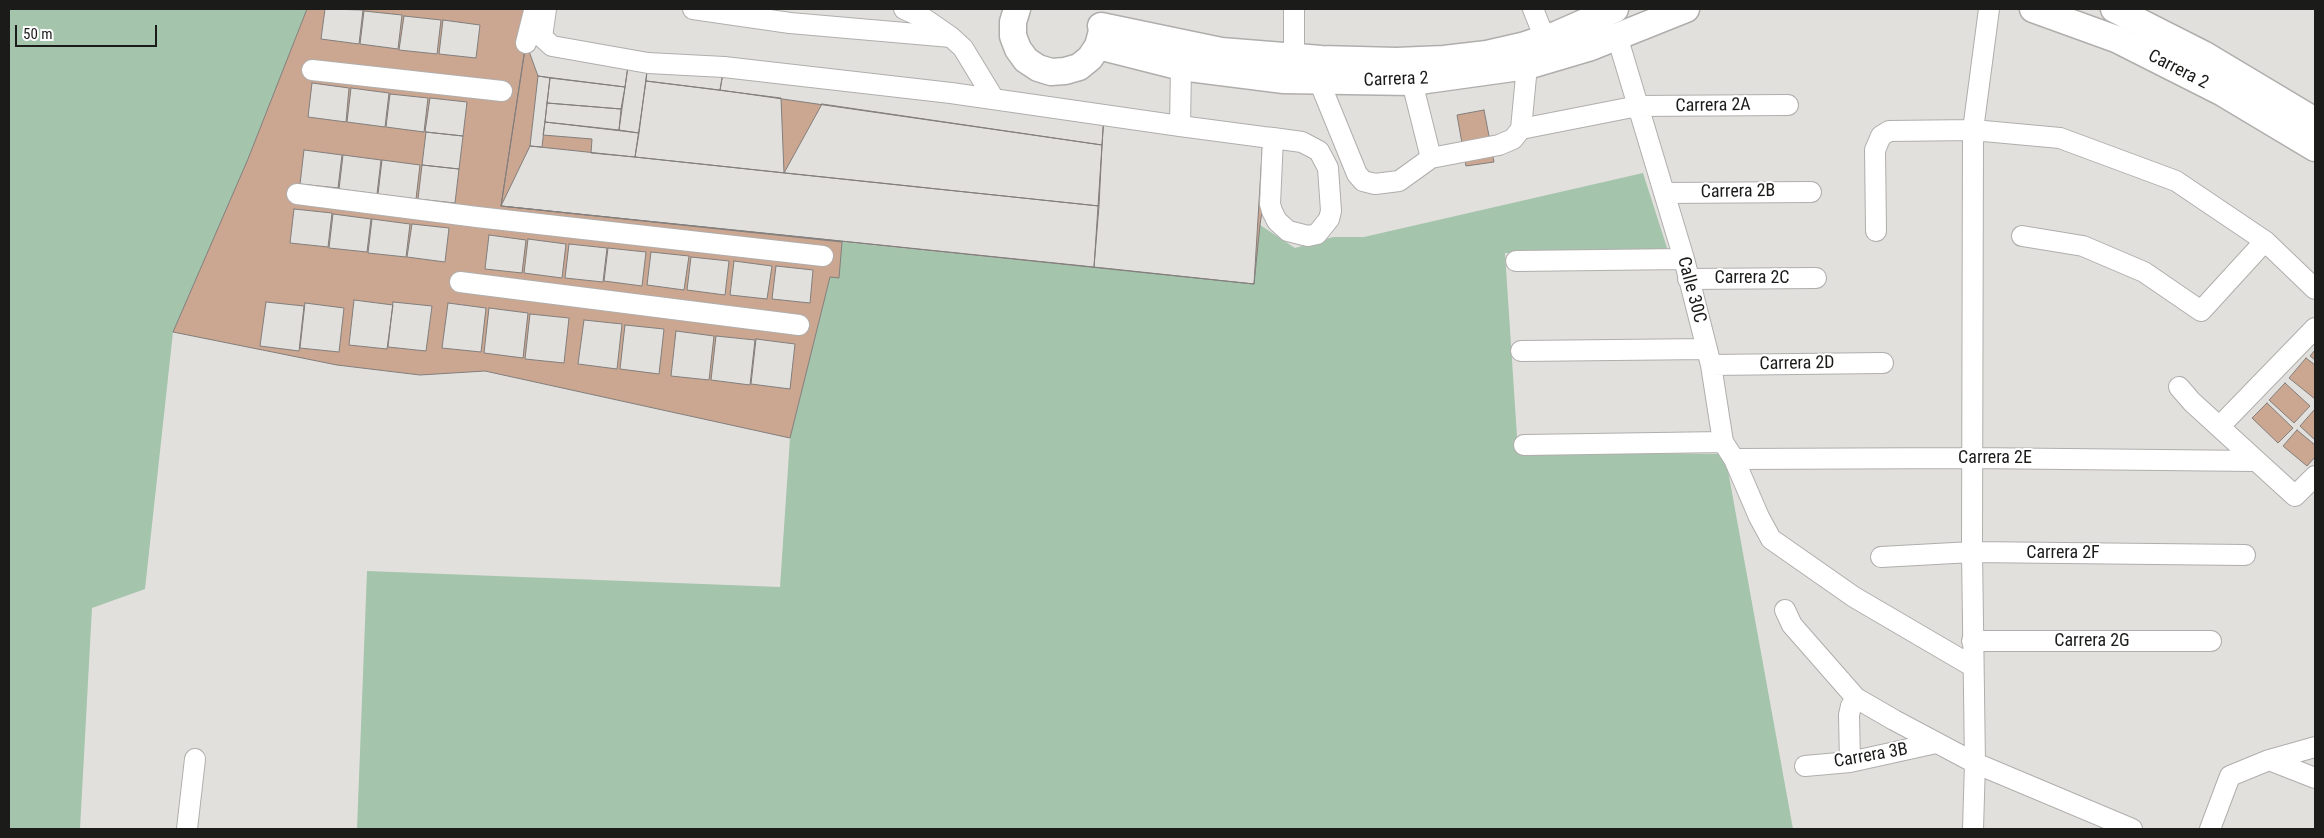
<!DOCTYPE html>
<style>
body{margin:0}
#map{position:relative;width:2324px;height:838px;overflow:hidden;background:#e2e0dd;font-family:"Roboto Condensed",sans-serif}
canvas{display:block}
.frame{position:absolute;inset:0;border:10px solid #1b1b1a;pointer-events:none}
.scale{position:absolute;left:15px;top:25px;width:142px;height:22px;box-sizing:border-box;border:2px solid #1b1b1a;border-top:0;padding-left:6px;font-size:15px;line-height:18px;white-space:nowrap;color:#1b1b1a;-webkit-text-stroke:4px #fff;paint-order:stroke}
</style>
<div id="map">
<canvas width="2324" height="838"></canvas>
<div class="frame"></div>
<div class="scale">50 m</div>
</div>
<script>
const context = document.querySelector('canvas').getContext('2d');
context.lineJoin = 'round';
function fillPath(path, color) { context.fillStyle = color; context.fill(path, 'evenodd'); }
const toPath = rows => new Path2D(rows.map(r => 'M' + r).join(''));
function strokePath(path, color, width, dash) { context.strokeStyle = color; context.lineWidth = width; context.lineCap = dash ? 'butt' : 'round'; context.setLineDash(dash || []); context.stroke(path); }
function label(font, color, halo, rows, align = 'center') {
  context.font = font + ' "Roboto Condensed",sans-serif'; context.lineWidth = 4; context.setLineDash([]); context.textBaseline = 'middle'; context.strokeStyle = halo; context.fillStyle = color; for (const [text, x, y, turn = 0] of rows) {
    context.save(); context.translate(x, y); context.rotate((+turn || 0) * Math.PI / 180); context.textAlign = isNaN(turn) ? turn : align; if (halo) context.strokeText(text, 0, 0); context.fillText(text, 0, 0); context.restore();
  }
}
fillPath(toPath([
 [9,9,307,9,248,159,173,332,145,589,92,608,80,829,9,829],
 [1643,173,1669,254,1505,253,1518,452,1725,454,1793,829,357,829,367,571,780,587,790,438,830,277,839,277,842,242,1254,284,1260,225,1295,248,1333,237,1364,237]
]), '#a4c4ac');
const building = toPath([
 [307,9,531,9,501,206,842,242,839,278,830,277,790,438,485,371,420,375,337,365,173,332,248,159,307,9],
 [325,9,363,10,359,44,321,39,325,9],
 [364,11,402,15,398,49,360,44,364,11],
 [404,16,441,20,437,54,399,50,404,16],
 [443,20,480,25,476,58,439,54,443,20],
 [526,43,1273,138,1260,225,1254,284,501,206,526,43],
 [526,43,629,59,625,87,538,76,526,43],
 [629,59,648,63,639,133,619,130,629,59],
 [648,63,724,67,720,90,646,81,648,63],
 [724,67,1104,115,1102,145,720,90,724,67],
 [538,76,550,78,542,147,530,146,538,76],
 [550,78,625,87,621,109,547,103,550,78],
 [646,81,781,98,784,173,635,157,646,81],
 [312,83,349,88,346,122,308,117,312,83],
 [351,88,389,93,385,127,347,122,351,88],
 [390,94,428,98,424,132,386,127,390,94],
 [430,98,467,102,463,136,425,132,430,98],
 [547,103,621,109,619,130,545,122,547,103],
 [822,104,1102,145,1099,206,784,173,822,104],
 [1484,110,1494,162,1466,166,1457,115,1484,110],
 [1104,115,1263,137,1254,284,1094,267,1104,115],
 [545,122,639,133,635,157,591,153,592,139,543,135,545,122],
 [426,132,463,136,459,169,422,165,426,132],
 [530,146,1099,206,1094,267,501,206,530,146],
 [304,150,342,155,338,188,300,184,304,150],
 [343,155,381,160,377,194,339,189,343,155],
 [382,160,420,165,416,199,378,194,382,160],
 [422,165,459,169,455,203,418,199,422,165],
 [294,209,332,213,328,247,290,243,294,209],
 [333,214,371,219,367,252,329,248,333,214],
 [372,219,410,224,406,257,368,253,372,219],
 [412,224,449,228,445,262,407,257,412,224],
 [489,235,526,240,522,273,485,269,489,235],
 [528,239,566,244,562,278,524,273,528,239],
 [569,244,607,248,603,282,565,278,569,244],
 [608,248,646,252,642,286,604,281,608,248],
 [651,252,689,256,684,290,647,285,651,252],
 [691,257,729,261,725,295,687,290,691,257],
 [734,261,772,266,767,299,730,295,734,261],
 [776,266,813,270,810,303,772,299,776,266],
 [354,300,393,305,387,349,349,345,354,300],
 [266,302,304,306,299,351,260,346,266,302],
 [393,302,432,306,426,351,388,347,393,302],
 [305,303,344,308,339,352,300,348,305,303],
 [448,303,486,308,481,352,442,348,448,303],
 [489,308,528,313,523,358,484,353,489,308],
 [530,314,569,318,564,363,525,359,530,314],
 [584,320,622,324,617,369,578,364,584,320],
 [625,325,664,329,659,374,620,369,625,325],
 [676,331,714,336,709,380,671,376,676,331],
 [716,336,755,340,750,385,711,380,716,336],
 [756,339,795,344,790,389,751,384,756,339],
 [2315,350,2315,360,2310,356,2315,350],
 [2306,358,2315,365,2315,399,2289,378,2306,358],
 [2285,383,2310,406,2294,423,2269,400,2285,383],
 [2267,403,2293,428,2278,443,2252,418,2267,403],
 [2315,409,2315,440,2300,426,2315,409],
 [2297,430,2315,445,2315,457,2307,466,2283,446,2297,430]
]);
fillPath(building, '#cba690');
strokePath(building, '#817e7c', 1);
const minor = toPath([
 [546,9,542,37,552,46,648,63,724,67,951,93,1180,126,1263,137,1273,138,1302,142,1319,151,1328,168,1331,211,1329,219,1317,234,1308,236,1288,231,1277,221,1272,211,1270,204,1273,138],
 [693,9,790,23,951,37],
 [904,9,922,17,951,37,963,48,994,99],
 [1294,9,1294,58],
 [1533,9,1545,39],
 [1617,36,1684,259,1711,365,1723,442,1734,459,1759,517,1771,539,1854,597,1972,666],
 [526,43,534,11],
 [312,70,502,91],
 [1319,81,1357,174,1363,181,1375,184,1399,181,1431,158],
 [1412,82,1431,158,1499,145,1513,139,1521,129,1527,66],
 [1180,126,1181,67],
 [1521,129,1638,106,1788,105],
 [1664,193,1811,192],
 [297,194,477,217,823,256],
 [1876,231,1875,150,1881,136,1889,131,1973,130,2060,138,2176,181,2265,241,2315,289],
 [2022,236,2083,246,2144,272,2201,311,2265,241],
 [1516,261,1684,259],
 [1688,279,1816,278],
 [460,282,799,325],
 [1521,351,1707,349],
 [1711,365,1883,363],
 [2179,387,2192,402,2295,496,2315,476],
 [2220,426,2315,328],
 [1524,445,1723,442],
 [1734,459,1971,458,2255,461],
 [1881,557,1972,552,2245,555],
 [1785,610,1792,625,1856,698,1894,720,1975,763,2132,829],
 [1972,641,2211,641],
 [2269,760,2315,778],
 [1850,762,1849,715,1851,706,1856,698],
 [1805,766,1850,762,1936,743],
 [187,829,195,759],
 [1973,829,1975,763,1972,552,1973,130,1989,9],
 [2210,829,2230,776,2269,760,2315,747]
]);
const major = toPath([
 [1017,9,1013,22,1013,36,1018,49,1026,60,1038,68,1051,72,1065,71,1079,67,1090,58,1098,46,1102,31],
 [2033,9,2116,39,2223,93,2315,148],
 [2114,9,2203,54,2315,121],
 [1101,26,1221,51,1321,59,1396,61,1444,59,1487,54,1522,46,1558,34,1615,9],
 [1098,46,1181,67,1284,80,1412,82,1527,66,1591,47,1686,9]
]);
strokePath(minor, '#b0aeac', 22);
strokePath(major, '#b0aeac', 29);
strokePath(minor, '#fff', 20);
strokePath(major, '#fff', 26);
label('18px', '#1b1b1a', '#fff', [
 ["Carrera 2",2178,70,27],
 ["Carrera 2",1396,80,-2],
 ["Carrera 2A",1713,106,-1],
 ["Carrera 2B",1738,192,-1],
 ["Carrera 2C",1752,278],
 ["Calle 30C",1691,290,75],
 ["Carrera 2D",1797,364,-1],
 ["Carrera 2E",1995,458],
 ["Carrera 2F",2063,553],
 ["Carrera 2G",2092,641],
 ["Carrera 3B",1871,756,-10]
]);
</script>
